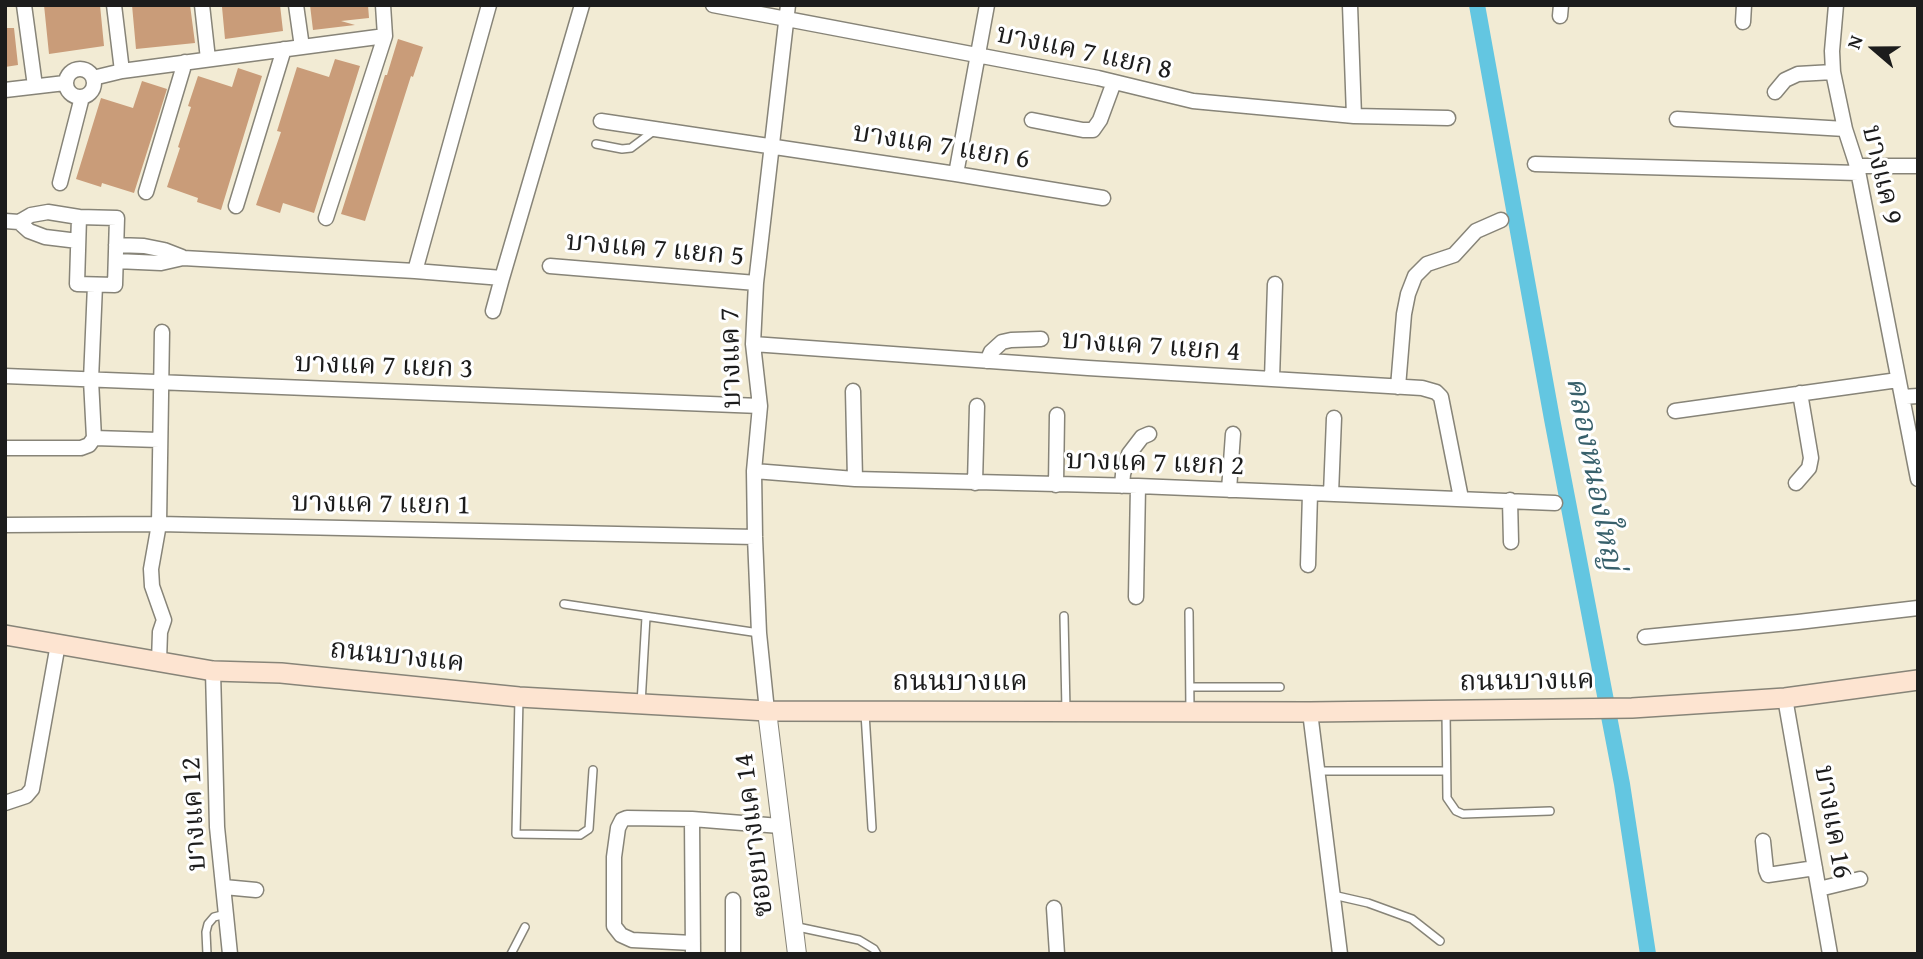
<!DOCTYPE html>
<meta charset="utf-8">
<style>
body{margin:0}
#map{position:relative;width:1923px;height:959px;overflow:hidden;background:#f2ebd4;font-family:"Gentium Book Plus",serif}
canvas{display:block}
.frame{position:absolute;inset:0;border:7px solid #1c1c1c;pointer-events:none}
.north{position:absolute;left:1839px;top:14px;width:70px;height:70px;-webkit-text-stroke:5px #fff;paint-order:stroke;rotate:290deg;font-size:19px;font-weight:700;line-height:28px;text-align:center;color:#1c1c1c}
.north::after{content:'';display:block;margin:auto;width:24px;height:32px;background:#1c1c1c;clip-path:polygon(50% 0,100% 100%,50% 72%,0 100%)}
</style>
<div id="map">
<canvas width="1923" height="959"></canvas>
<div class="frame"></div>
<div class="north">N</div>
</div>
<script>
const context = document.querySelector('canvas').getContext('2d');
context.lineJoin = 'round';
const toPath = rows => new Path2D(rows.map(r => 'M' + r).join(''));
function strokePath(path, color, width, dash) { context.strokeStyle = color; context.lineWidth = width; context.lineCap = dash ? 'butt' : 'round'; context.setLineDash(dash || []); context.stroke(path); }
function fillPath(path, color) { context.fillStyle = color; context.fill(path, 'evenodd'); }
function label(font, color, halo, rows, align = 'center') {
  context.font = font + ' "Gentium Book Plus","Noto Serif Thai",serif'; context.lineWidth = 6; context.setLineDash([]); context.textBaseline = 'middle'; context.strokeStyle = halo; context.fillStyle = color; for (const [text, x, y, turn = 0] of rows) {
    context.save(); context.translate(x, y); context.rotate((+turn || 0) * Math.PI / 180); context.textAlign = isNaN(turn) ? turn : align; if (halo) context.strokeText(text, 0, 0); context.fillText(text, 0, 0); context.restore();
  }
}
strokePath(toPath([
 [1477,5,1552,419,1622,784,1648,954]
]), '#63c6e1', 16);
fillPath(toPath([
 [44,5,100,5,104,46,49,54],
 [132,5,190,5,195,43,136,49],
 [243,5,280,5,283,31,225,39,222,7],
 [310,5,368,5,369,18,341,21,355,25,313,30],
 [5,28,14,28,18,65,5,67],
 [398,39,423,47,413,77,411,76,365,221,341,214,385,75,387,75],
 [335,59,360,66,314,213,283,203,280,213,256,205,281,132,277,131,297,67,329,77],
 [238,68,262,76,221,210,197,202,198,198,167,187,180,148,178,147,191,107,188,106,198,76,232,87],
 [142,81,167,89,134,193,102,183,101,187,76,179,101,98,133,108]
]), '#c99c79');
const service = toPath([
 [596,144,622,149,631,148,655,130],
 [564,604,759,633],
 [1189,612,1190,711],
 [1064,616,1066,710],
 [1190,687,1280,687],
 [519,698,516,834,580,835,589,829,593,770],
 [641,704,646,617],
 [1446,712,1447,798,1456,811,1463,814,1550,811],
 [865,713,872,828],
 [1318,771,1446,771],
 [1333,895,1368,903,1412,919,1440,941],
 [793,926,859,940,874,949,877,954],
 [207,954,206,932,208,924,214,917,226,914],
 [511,954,525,927]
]);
const minor = toPath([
 [24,5,35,86],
 [114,5,122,71],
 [202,5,208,59],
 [296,5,302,47],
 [713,5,1098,78,1193,101,1354,116,1448,118],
 [1350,5,1354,116],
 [1836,5,1832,51,1833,72,1845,129,1857,166,1918,479],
 [1560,16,1561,5],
 [1743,22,1744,5],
 '66 83a14 14 0 1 1 28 0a14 14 0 1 1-28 0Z',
 [93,78,122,71,385,36],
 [5,90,65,83],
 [1775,92,1785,80,1798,74,1833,72],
 [1677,119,1845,129],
 [1032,120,1083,130,1093,130,1100,120,1114,82],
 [601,121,956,174,1103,198],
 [1535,164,1858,173],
 [1857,166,1918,166],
 [956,174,987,5],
 [60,183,82,97],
 [146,192,185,62],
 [236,206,284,49],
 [79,217,117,218,115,285,77,284,79,217],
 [326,218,385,36,383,5],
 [5,221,19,222],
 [78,241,45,237,29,231,19,222,31,215,48,212,79,217],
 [116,245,144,246,164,250,182,257],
 [116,261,161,263,183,258,415,271,502,278,582,5],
 [550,266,756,283],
 [415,271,489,5],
 [493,311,502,278],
 [753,344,1088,368,1422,388,1436,392,1441,397,1461,498],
 [987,361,991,352,1002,342,1011,340,1041,339],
 [5,376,760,406],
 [1272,379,1275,284],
 [1398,387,1404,314,1408,294,1415,276,1427,264,1454,255,1476,231,1501,220],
 [853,391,855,479],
 [1902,397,1918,396],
 [1675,411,1898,380],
 [94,438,91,380,95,285],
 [5,448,81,448,89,445,94,438,159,440],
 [754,471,855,479,1138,486,1555,503],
 [975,483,977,406],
 [1796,483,1809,468,1811,458,1800,393],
 [1056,485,1057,415],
 [1122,486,1123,474,1129,454,1142,437,1149,434],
 [1229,490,1233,434],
 [1331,494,1334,418],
 [1510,500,1511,542],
 [5,525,159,524,755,537],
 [1308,565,1310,493],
 [1136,597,1138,486],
 [1645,637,1798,622,1918,608],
 [159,661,160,632,164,620,152,586,151,569,159,524,162,332],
 [213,671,217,827,230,954],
 [1785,698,1830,954],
 [767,711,759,633,755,537,754,471,760,406,753,344,756,283,788,5],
 [1310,712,1340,954],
 [5,803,26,796,32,789,58,644],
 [692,819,693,954],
 [1763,841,1766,870,1768,875,1815,868],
 [224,887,256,890],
 [1819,889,1860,879],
 [1054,908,1057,954],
 [693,943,632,940,621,935,614,926,614,857,618,828,622,820,627,818,692,819,780,826],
 [733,954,733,900]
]);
const tertiary = toPath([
 [767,711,797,954]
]);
const secondary = toPath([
 [5,635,213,671,281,673,519,697,767,711,1310,712,1632,708,1785,698,1918,680]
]);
strokePath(service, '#878478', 10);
strokePath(minor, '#878478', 17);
strokePath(tertiary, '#878478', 20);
strokePath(secondary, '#878478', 22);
strokePath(service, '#fff', 7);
strokePath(minor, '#fff', 14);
strokePath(tertiary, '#fff', 18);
strokePath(secondary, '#fde4d1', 19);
label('28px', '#1c1c1c', '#fff', [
 ["บางแค 7 แยก 8",1084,53,12],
 ["บางแค 7 แยก 6",941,147,9],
 ["บางแค 9",1881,175,77],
 ["บางแค 7 แยก 5",655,250,5],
 ["บางแค 7 แยก 4",1151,347,4],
 ["บางแค 7",732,358,-91],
 ["บางแค 7 แยก 3",384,367,2],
 ["บางแค 7 แยก 2",1155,464,2],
 ["บางแค 7 แยก 1",381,505,1],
 ["ถนนบางแค",397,657,6],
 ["ถนนบางแค",1527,682,-1],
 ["ถนนบางแค",960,683],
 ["บางแค 12",195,814,-93],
 ["บางแค 16",1832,822,80],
 ["ซอยบางแค 14",755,835,-97]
]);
label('italic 30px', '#38606b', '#fff', [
 ["คลองหนองใหญ่",1593,474,79]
]);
</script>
